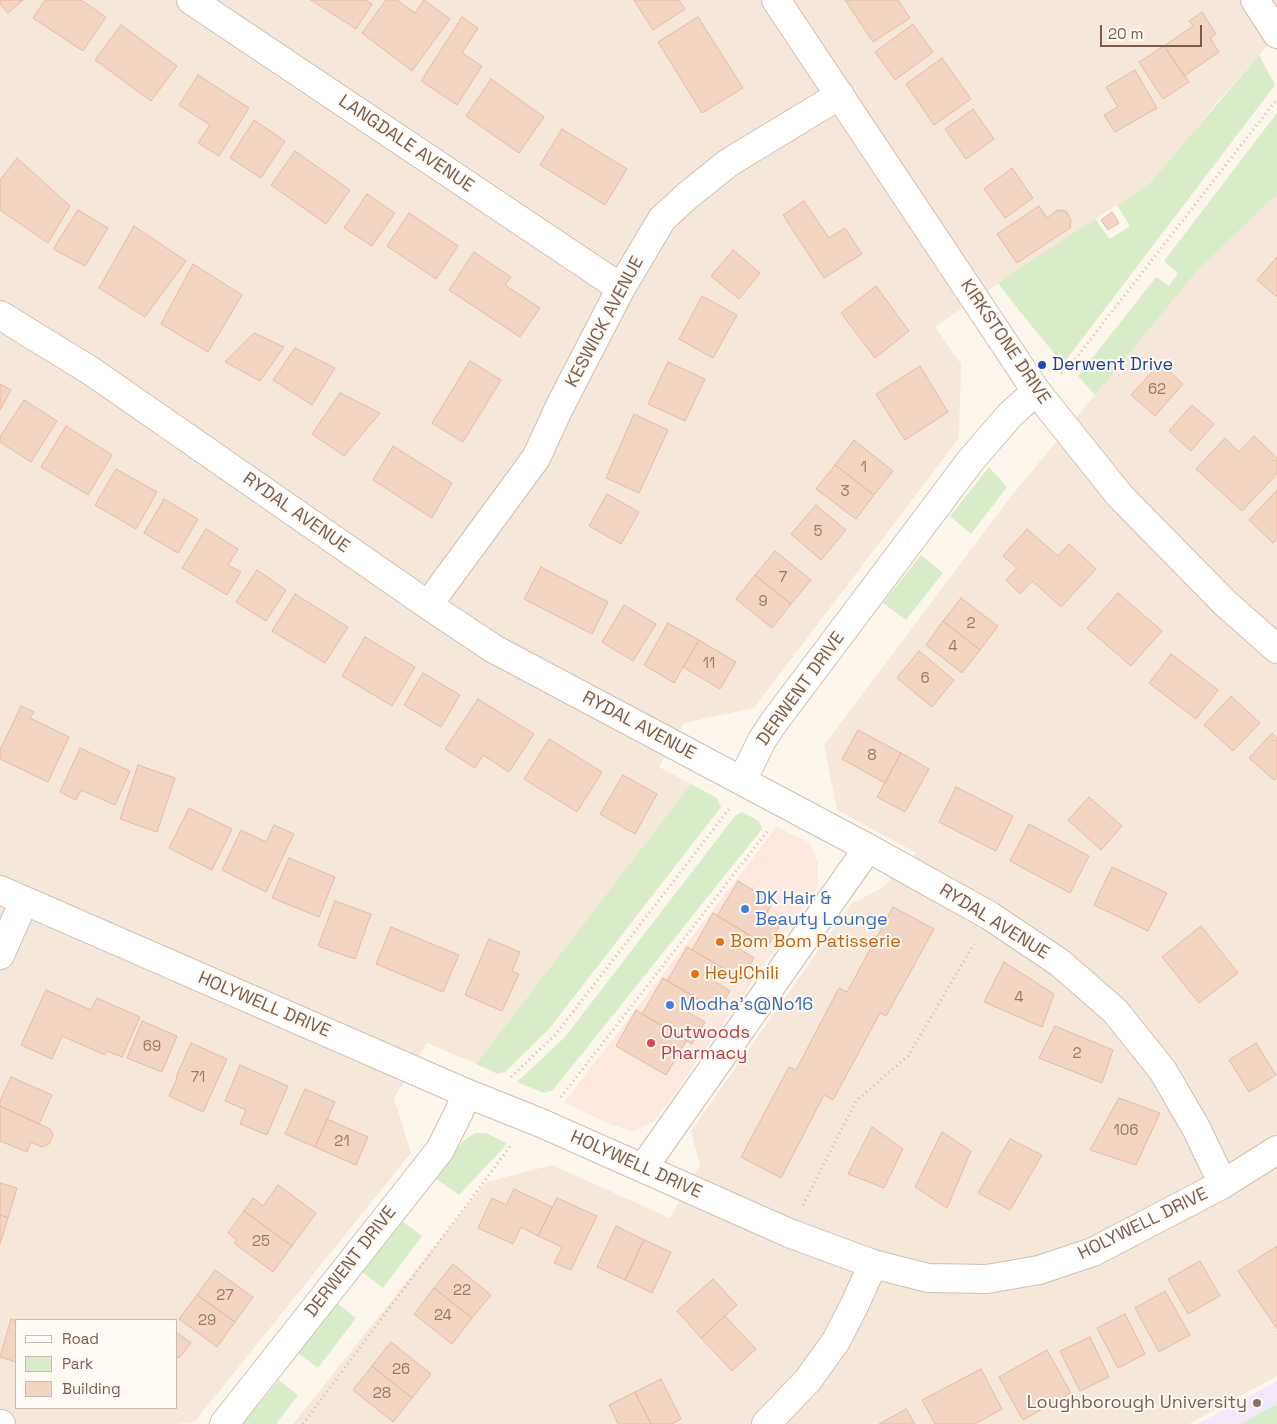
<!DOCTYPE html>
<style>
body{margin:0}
#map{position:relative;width:1277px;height:1424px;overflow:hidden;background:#fdf6ec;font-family:"Space Grotesk",sans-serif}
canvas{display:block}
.legend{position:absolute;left:15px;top:1319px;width:162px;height:90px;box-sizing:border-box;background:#fffaf3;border:1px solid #cabbb1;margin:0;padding:6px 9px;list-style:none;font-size:15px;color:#7a5c4d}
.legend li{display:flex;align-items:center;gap:10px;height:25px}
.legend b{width:25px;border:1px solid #cabbb1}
.scale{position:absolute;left:1100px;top:25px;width:102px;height:22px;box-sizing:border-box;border:2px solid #7a5c4d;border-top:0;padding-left:6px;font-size:15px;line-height:18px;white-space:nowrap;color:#7a5c4d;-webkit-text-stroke:4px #fffaf3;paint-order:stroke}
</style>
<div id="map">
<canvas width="1277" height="1424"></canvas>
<ul class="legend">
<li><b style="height:6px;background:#fff"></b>Road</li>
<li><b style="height:14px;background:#d8ecc9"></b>Park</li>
<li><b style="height:14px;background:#f3d5c3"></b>Building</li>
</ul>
<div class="scale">20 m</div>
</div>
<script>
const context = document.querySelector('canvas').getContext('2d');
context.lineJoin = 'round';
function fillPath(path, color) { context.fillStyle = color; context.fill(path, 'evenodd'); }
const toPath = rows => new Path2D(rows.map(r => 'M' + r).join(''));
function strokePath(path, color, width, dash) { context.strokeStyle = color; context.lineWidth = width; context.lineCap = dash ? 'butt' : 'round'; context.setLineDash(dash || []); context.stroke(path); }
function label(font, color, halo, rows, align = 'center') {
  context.font = font + ' "Space Grotesk",sans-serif'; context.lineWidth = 4; context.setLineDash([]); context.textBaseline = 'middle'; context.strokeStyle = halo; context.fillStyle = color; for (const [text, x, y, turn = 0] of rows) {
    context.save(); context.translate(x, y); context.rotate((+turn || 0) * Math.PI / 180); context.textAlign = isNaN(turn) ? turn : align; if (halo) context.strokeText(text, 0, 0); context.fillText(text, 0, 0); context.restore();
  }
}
fillPath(toPath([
 [0,0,1277,0,1277,35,1219,100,1182,146,1150,183,999,283,935,327,961,364,959,438,754,708,684,723,659,767,691,784,476,1064,427,1043,394,1098,411,1153,195,1421,178,1424,0,1424],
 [16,1320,176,1320,176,1408,16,1408],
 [1277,194,1277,1376,1189,1424,293,1424,486,1182,552,1165,670,1218,700,1165,691,1131,851,904,882,888,916,853,837,810,824,745,1013,494,1197,271]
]), '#f5e8da');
fillPath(toPath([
 [777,827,810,843,818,863,817,888,668,1103,653,1122,633,1132,610,1124,564,1102]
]), '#fde8e0');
fillPath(toPath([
 [1277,1381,1277,1424,1197,1424]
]), '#f3e8fa');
fillPath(toPath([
 [1259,55,1275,85,1063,364,1021,313,998,283,1095,219,1110,239,1130,226,1117,205,1150,183],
 [1277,113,1277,194,1197,271,1095,395,1078,376,1156,277,1169,286,1178,273,1164,261],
 [989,467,1007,487,971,534,950,516],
 [921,555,943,573,906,620,883,603],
 [691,784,717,798,721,807,549,1029,505,1072,498,1074,476,1064],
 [742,812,759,821,762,829,553,1090,544,1093,517,1082,565,1037,735,816],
 [475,1133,486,1133,507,1144,459,1195,435,1178,463,1141],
 [401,1220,422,1236,383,1288,361,1271],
 [337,1303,356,1318,318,1368,298,1353],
 [279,1380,298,1395,276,1424,243,1424],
 [1277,1404,1277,1424,1241,1424]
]), '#d8ecc9');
const building = toPath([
 [0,0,23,0,8,13,0,4,0,0],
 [45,0,81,0,106,17,83,51,33,18,45,0],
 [311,0,366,0,372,4,356,29,311,0],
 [386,0,397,0,415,13,424,0,450,19,412,71,362,33,386,0],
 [634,0,679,0,685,9,653,30,634,0],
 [845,0,898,0,910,18,873,42,845,0],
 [1202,12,1216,34,1210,38,1219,52,1184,76,1164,46,1193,26,1189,21,1202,12],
 [462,17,478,28,462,53,482,66,457,105,421,81,462,17],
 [698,17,743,88,702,113,658,42,698,17],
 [913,24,933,52,895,80,875,52,913,24],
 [121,25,177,66,151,101,95,60,121,25],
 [1164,46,1189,82,1163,99,1139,62,1164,46],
 [942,58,971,99,934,125,906,84,942,58],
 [1135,70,1157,108,1115,132,1104,115,1118,107,1106,87,1135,70],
 [198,75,249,108,219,156,198,143,210,125,179,105,198,75],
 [491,79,544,117,519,153,466,116,491,79],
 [973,109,994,139,966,159,945,129,973,109],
 [254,120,285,141,261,178,230,158,254,120],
 [562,129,627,169,605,205,540,165,562,129],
 [295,151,350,190,326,224,271,185,295,151],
 [17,158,70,206,48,243,0,210,0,180,17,158],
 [1012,168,1033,198,1005,218,984,189,1012,168],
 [367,194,395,213,372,246,344,228,367,194],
 [804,201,829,238,845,228,862,254,824,278,783,215,804,201],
 [1039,206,1047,218,1058,210,1066,211,1071,220,1070,228,1017,263,997,234,1039,206],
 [78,210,108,228,85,266,53,249,78,210],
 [1112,212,1119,223,1108,230,1101,220,1112,212],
 [409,213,458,246,436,279,387,246,409,213],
 [134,226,186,261,145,317,99,288,134,226],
 [733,250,760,273,739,299,711,276,733,250],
 [474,252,511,277,505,285,540,308,520,337,449,290,474,252],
 [1277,257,1277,297,1257,280,1277,257],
 [193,264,242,295,208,352,161,324,193,264],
 [876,286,909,331,875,358,841,313,876,286],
 [702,296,737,315,713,358,679,339,702,296],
 [254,333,284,347,260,381,225,362,254,333],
 [295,348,335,368,312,405,273,380,295,348],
 [470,361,501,380,463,442,432,423,470,361],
 [668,362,705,379,685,421,648,404,668,362],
 [1160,363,1183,384,1155,416,1131,395,1160,363],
 [920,366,948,412,905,440,876,394,920,366],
 [0,384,11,390,0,410,0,384],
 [340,393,380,413,344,456,312,434,340,393],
 [24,400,57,421,31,462,0,442,0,437,24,400],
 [1192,405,1214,424,1191,451,1169,431,1192,405],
 [634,414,668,430,639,493,606,478,634,414],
 [66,426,112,455,88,495,41,467,66,426],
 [1254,436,1277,458,1277,474,1242,511,1196,469,1225,438,1239,452,1254,436],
 [854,440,893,471,874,495,835,465,854,440],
 [393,446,452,483,432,518,373,480,393,446],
 [835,465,874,495,856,519,816,489,835,465],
 [116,469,157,492,136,529,95,505,116,469],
 [1277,490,1277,538,1273,543,1249,520,1277,490],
 [607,494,639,512,621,544,589,526,607,494],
 [164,499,198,519,178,553,144,533,164,499],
 [816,505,846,530,821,560,791,534,816,505],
 [206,529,238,549,228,565,241,572,227,595,182,568,206,529],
 [1027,529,1058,556,1069,544,1096,569,1061,607,1032,581,1020,594,1006,580,1017,568,1003,556,1027,529],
 [775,551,811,580,791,604,755,575,775,551],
 [541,567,608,602,592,634,524,599,541,567],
 [257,570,286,590,266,621,236,602,257,570],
 [755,575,791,604,772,628,736,599,755,575],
 [1118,593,1162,631,1131,666,1087,628,1118,593],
 [295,594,348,627,325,663,272,631,295,594],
 [961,598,998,626,980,650,943,621,961,598],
 [624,605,656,624,633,661,602,642,624,605],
 [943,621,980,650,962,673,926,645,943,621],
 [668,623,699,640,674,683,644,665,668,623],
 [365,637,415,667,392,706,342,676,365,637],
 [699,640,736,662,720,689,683,667,699,640],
 [919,651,954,680,932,707,897,678,919,651],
 [1171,654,1218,690,1196,719,1149,683,1171,654],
 [423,673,460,695,441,727,404,705,423,673],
 [1231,696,1260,723,1233,751,1204,725,1231,696],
 [478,699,534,734,509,772,483,755,475,768,445,749,478,699],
 [21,706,34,712,30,718,69,737,48,782,0,759,0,750,21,706],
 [858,730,901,753,885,783,842,759,858,730],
 [1272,733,1277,738,1277,777,1274,780,1249,758,1272,733],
 [549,739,602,772,577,812,524,779,549,739],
 [80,748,130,771,115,805,81,790,76,800,60,792,80,748],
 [901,753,929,769,905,812,877,797,901,753],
 [138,765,175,778,157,832,120,819,138,765],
 [623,775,657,794,635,834,600,814,623,775],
 [956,787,1013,816,996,851,939,822,956,787],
 [1089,797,1122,826,1101,850,1068,820,1089,797],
 [189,808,232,829,212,870,169,848,189,808],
 [1029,824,1089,856,1070,893,1010,861,1029,824],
 [274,825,294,834,266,892,222,870,241,830,266,842,274,825],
 [289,858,335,877,319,917,272,898,289,858],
 [1112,867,1167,893,1148,931,1094,905,1112,867],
 [738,881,773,902,765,916,780,925,768,946,717,916,738,881],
 [335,901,371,914,355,959,318,946,335,901],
 [893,907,934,929,886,1016,880,1013,833,1100,824,1095,781,1178,741,1157,789,1067,796,1070,839,988,847,992,893,907],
 [713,913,748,934,740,949,754,958,742,979,692,950,713,913],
 [1201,926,1238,973,1199,1003,1162,957,1201,926],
 [391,927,459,955,443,992,376,964,391,927],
 [489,939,520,952,512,971,519,974,502,1011,465,995,489,939],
 [687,947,722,967,714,981,730,991,718,1011,667,981,687,947],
 [1004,962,1054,994,1042,1027,984,1002,1004,962],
 [663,978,697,998,688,1012,705,1022,692,1044,642,1014,663,978],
 [46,990,91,1010,97,998,140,1017,122,1057,107,1051,105,1055,62,1036,52,1059,21,1045,46,990],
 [636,1010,687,1040,666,1075,616,1046,636,1010],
 [142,1021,177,1036,162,1072,127,1058,142,1021],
 [1055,1026,1113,1050,1102,1083,1039,1058,1055,1026],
 [191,1043,227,1059,203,1112,169,1096,177,1078,176,1077,191,1043],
 [1256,1043,1276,1075,1249,1092,1229,1060,1256,1043],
 [240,1065,288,1086,267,1135,240,1124,246,1110,225,1101,240,1065],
 [11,1077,52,1095,39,1124,0,1106,0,1101,11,1077],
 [305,1089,335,1102,315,1147,285,1134,305,1089],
 [1119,1098,1160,1113,1136,1165,1090,1150,1119,1098],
 [0,1106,50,1129,53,1135,49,1144,42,1147,31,1142,27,1152,0,1141,0,1106],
 [327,1119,368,1137,356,1165,315,1147,327,1119],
 [872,1127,903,1149,884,1188,848,1174,872,1127],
 [942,1132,971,1151,947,1208,915,1187,942,1132],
 [1010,1139,1042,1155,1010,1210,978,1193,1010,1139],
 [0,1183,17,1188,8,1218,0,1215,0,1183],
 [278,1185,316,1213,292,1246,244,1211,253,1198,263,1206,278,1185],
 [514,1189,552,1207,538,1236,521,1227,513,1244,478,1228,492,1198,506,1205,514,1189],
 [557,1198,597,1216,571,1270,554,1263,562,1247,538,1236,557,1198],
 [244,1211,292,1246,273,1272,234,1243,237,1240,228,1233,244,1211],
 [0,1215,8,1218,0,1244,0,1215],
 [616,1226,644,1240,625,1280,597,1267,616,1226],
 [644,1240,671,1252,652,1293,625,1280,644,1240],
 [1277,1246,1277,1329,1238,1271,1277,1246],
 [1200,1261,1220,1296,1188,1314,1168,1279,1200,1261],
 [453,1264,491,1295,472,1318,434,1288,453,1264],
 [215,1270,253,1297,235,1322,197,1295,215,1270],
 [713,1279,737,1305,701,1338,677,1311,713,1279],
 [434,1288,472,1318,452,1344,414,1314,434,1288],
 [1165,1291,1190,1335,1159,1352,1135,1308,1165,1291],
 [197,1295,235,1322,217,1347,179,1319,197,1295],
 [1125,1314,1145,1354,1118,1368,1097,1328,1125,1314],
 [725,1316,756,1349,732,1371,701,1338,725,1316],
 [11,1319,16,1321,16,1362,0,1357,11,1319],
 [176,1332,191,1343,179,1358,176,1356,176,1332],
 [1090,1337,1109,1377,1080,1391,1060,1351,1090,1337],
 [391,1342,431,1374,412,1398,372,1366,391,1342],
 [1047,1350,1071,1393,1023,1420,999,1377,1047,1350],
 [372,1366,412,1398,393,1422,353,1390,372,1366],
 [981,1369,1002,1409,975,1424,935,1424,922,1400,981,1369],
 [661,1379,681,1419,672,1424,651,1424,635,1392,661,1379],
 [635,1392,651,1424,618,1424,609,1405,635,1392],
 [906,1409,915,1424,879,1424,906,1409]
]);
fillPath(building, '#f3d5c3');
strokePath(building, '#e6bba3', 1);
const minor = toPath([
 [191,0,621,288],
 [776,0,1036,391,1120,496,1225,603,1277,649],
 [1255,0,1277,34],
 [0,315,91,371,428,605,494,649,868,848,990,916,1060,963,1115,1011,1163,1071,1196,1128,1223,1184],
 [428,605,536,458,560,406,621,288,662,219,687,196,728,163,840,95],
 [742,781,762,740,774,722,971,460,1010,415,1036,391],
 [0,890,466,1093,541,1123,789,1233,873,1264,928,1278,987,1279,1039,1270,1093,1252,1223,1184,1277,1150],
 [0,955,24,901],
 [643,1168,868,848],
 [0,1424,1,1424],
 [224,1424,440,1150,459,1112,466,1093],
 [766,1424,808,1380,836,1341,854,1306,873,1264]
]);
strokePath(minor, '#d1beb0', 30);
strokePath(toPath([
 [1061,373,1069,367,1277,99],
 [511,1077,556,1034,729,809],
 [561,1097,769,829],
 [803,1205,856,1101,908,1056,974,944],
 [303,1424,512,1144]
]), '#d9b8a5', 3, [1, 4]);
strokePath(minor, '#fff', 28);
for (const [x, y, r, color] of [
 [1042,365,5,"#1a4fb4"],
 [745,909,5,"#3f7fe0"],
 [720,942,5,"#e8710a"],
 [695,974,5,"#e8710a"],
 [670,1005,5,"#3f7fe0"],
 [651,1043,5,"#e0444e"],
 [1257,1403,5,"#8d6e63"]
]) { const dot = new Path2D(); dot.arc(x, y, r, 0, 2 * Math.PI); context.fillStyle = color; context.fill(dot); strokePath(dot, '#fffaf3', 2); }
label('15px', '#987a6a', null, [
 ["62",1157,390],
 ["1",864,468],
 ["3",845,492],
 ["5",818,532],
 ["7",783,578],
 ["9",763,602],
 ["2",971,624],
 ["4",953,647],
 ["11",709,664],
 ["6",925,679],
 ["8",872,756],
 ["4",1019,998],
 ["69",152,1047],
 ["2",1077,1054],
 ["71",198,1078],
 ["106",1126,1131],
 ["21",342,1142],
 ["25",261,1242],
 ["22",462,1291],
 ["27",225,1296],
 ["24",443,1316],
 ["29",207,1321],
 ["26",401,1370],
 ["28",382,1394]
]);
label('18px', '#7a5c4d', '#fffaf3', [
 ["LANGDALE AVENUE",406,144,34],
 ["KESWICK AVENUE",605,322,-62],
 ["KIRKSTONE DRIVE",1005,342,56],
 ["RYDAL AVENUE",296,513,35],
 ["DERWENT DRIVE",801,689,-54],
 ["RYDAL AVENUE",639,726,28],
 ["RYDAL AVENUE",994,922,32],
 ["HOLYWELL DRIVE",264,1005,23],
 ["HOLYWELL DRIVE",636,1165,24],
 ["HOLYWELL DRIVE",1143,1224,-26],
 ["DERWENT DRIVE",351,1262,-52]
]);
label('18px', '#164399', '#fffaf3', [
 ["Derwent Drive",1052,365]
], 'left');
label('18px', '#366cbe', '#fffaf3', [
 ["DK Hair &",755,899],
 ["Beauty Lounge",755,920],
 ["Modha's@No16",680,1005]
], 'left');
label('18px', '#c56008', '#fffaf3', [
 ["Bom Bom Patisserie",730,942],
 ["Hey!Chili",705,974]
], 'left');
label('18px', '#be3a42', '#fffaf3', [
 ["Outwoods",661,1033],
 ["Pharmacy",661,1054]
], 'left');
label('18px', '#785e54', '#fffaf3', [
 ["Loughborough University",1247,1403]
], 'right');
</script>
